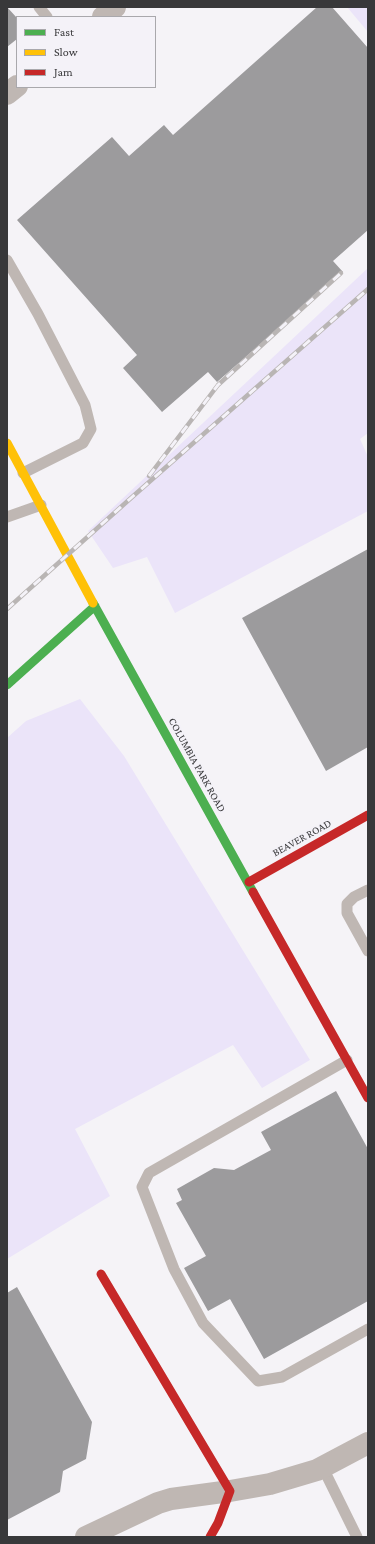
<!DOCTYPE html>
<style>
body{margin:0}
#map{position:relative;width:375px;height:1544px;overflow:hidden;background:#f5f3f7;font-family:"Crimson Pro",serif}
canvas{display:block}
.frame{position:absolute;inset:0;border:8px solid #38383a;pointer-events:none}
.legend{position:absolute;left:16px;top:16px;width:140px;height:72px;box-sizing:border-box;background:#f4f2f8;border:1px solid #a9a8ac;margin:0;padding:5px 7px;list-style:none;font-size:12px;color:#38383a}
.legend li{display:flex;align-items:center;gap:8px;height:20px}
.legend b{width:20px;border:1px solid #a9a8ac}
</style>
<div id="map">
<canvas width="375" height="1544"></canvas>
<div class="frame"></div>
<ul class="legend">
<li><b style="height:5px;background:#4caf50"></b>Fast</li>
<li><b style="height:5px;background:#ffc107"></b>Slow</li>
<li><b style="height:5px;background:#c62828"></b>Jam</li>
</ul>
</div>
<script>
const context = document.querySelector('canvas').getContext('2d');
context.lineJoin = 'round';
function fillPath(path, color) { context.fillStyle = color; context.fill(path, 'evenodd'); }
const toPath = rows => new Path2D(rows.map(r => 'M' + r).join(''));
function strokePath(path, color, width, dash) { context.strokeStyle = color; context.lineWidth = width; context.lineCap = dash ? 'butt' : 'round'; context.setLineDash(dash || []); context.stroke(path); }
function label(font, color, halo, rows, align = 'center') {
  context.font = font + ' "Crimson Pro",serif'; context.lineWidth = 4; context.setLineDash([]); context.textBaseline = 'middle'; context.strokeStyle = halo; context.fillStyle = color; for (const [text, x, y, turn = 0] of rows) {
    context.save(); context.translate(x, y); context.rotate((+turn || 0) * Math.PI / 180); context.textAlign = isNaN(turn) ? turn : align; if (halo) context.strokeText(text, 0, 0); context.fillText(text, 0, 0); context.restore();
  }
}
fillPath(toPath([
 [347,7,368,7,368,32],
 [368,268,368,433,360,439,368,457,368,511,175,613,147,557,113,568,88,531],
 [80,699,124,756,310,1060,262,1088,233,1045,75,1129,110,1196,7,1259,7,738,26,721]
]), '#ebe4f9');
fillPath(toPath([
 [7,7,17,18,17,39,7,47],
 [317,7,332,7,368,48,368,230,333,261,343,272,217,382,208,372,162,412,123,368,137,355,17,220,112,137,129,156,164,125,173,135],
 [368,549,368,747,326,771,242,618],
 [336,1091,368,1149,368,1301,264,1359,230,1299,208,1311,184,1268,206,1256,176,1203,182,1200,177,1189,214,1168,234,1170,271,1150,261,1132],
 [17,1287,92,1422,86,1459,63,1471,60,1492,7,1520,7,1293]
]), '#9c9b9d');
strokePath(toPath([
 [39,7,47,17],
 [7,260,38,314,85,405,91,429,83,443,23,473],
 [7,517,41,505],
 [368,890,354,897,347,904,347,913,368,951],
 [347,1060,149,1173,142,1187,174,1269,203,1323,258,1381,282,1377,368,1329],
 [323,1468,357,1537]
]), '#bfb7b3', 11);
strokePath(toPath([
 [103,17,115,7],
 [7,94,17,86],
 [86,1537,158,1503,171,1499,230,1491,270,1484,317,1470,368,1443]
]), '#bfb7b3', 22);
strokePath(toPath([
 [93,603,253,892],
 [7,685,95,606]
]), '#4caf50', 9);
strokePath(toPath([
 [7,443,93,603]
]), '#ffc107', 9);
strokePath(toPath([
 [249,882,368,815],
 [253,892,368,1098],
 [101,1274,230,1491,218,1523,210,1537]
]), '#c62828', 9);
const rail = toPath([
 [149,476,218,385,341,273],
 [7,609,131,498,368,289]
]);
strokePath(rail, '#b9b5b4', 4.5);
strokePath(rail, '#f4f2f8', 3, [9]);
label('11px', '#38383a', '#f4f2f8', [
 ["COLUMBIA PARK ROAD",197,765,61],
 ["BEAVER ROAD",302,838,-29]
]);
</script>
